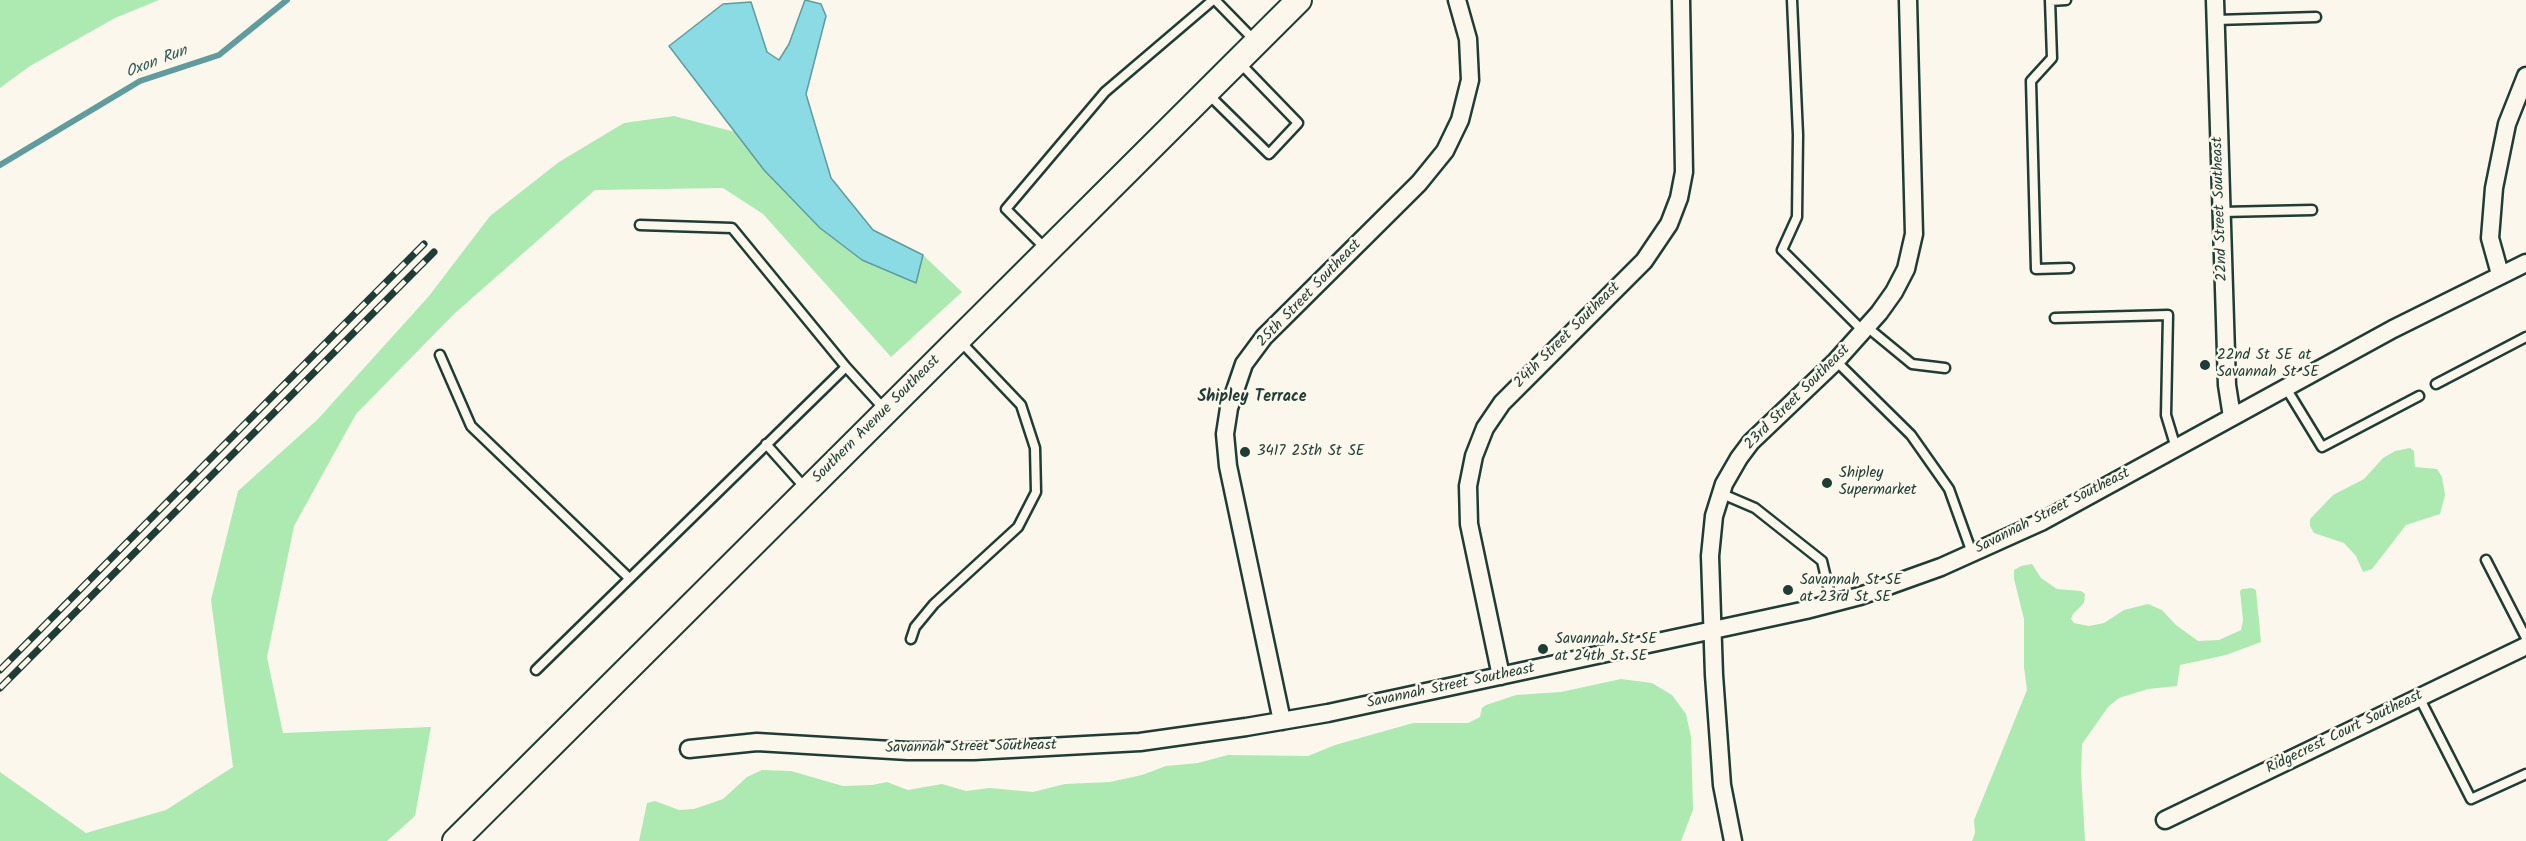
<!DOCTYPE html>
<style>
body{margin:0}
canvas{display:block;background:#fbf7ec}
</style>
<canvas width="2526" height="841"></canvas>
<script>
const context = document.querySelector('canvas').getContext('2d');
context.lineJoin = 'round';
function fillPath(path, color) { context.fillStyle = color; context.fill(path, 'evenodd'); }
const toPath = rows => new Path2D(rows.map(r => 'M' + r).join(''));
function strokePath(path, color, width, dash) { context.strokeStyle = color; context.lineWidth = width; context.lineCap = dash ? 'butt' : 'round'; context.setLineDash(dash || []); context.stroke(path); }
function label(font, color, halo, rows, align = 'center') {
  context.font = font + ' Kalam,sans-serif'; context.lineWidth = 5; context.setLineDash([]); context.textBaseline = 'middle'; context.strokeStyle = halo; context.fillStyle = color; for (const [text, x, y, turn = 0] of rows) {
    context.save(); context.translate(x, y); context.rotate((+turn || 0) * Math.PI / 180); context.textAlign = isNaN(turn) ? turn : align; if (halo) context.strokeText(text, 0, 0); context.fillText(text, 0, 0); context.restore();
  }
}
fillPath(toPath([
 [0,0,159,0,115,18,30,66,0,88],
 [674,116,735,132,764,170,820,228,862,260,916,283,923,255,962,292,891,357,763,214,723,188,595,190,454,314,356,414,294,526,267,657,283,733,431,727,415,816,387,841,0,841,0,772,86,833,166,810,233,767,211,600,238,491,318,419,429,296,490,216,559,162,624,123],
 [2410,448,2414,451,2415,467,2437,469,2442,477,2445,495,2440,514,2406,525,2372,569,2363,572,2356,556,2344,543,2314,533,2310,526,2310,519,2333,495,2364,479,2383,458,2395,451],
 [2032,564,2041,578,2057,589,2081,591,2085,594,2084,603,2073,614,2071,619,2074,623,2089,626,2104,623,2124,610,2148,604,2162,610,2176,625,2198,641,2219,640,2241,630,2243,620,2240,591,2242,589,2252,588,2256,590,2261,642,2226,655,2180,665,2177,686,2148,689,2119,698,2108,707,2082,744,2081,772,2085,841,1972,841,1975,833,1974,820,2027,690,2024,667,2024,619,2014,579,2014,570,2021,566],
 [1621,679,1652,683,1672,695,1686,714,1691,737,1693,810,1681,841,639,841,647,803,655,801,679,810,694,809,723,799,747,777,762,770,791,771,843,786,872,785,887,782,908,790,942,784,966,791,990,788,1033,792,1065,784,1110,782,1142,775,1166,766,1198,763,1228,755,1308,756,1335,745,1413,723,1468,723,1480,717,1482,708,1486,705,1516,695,1561,692]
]), '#aceab1');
const water = toPath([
 [805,0,821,4,826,16,806,94,831,178,873,230,923,255,916,283,862,260,820,228,764,170,669,46,723,4,751,2,767,52,779,60,789,44,805,0]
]);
fillPath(water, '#8adbe3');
strokePath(water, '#5f9c9d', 1.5);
strokePath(toPath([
 [0,165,140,81,219,55,287,0]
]), '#5f9c9d', 6);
const service = toPath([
 [1215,0,1256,42],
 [1792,0,1798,135,1797,217,1782,250,1863,331],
 [2050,0,2052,58,2031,81,2036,269,2069,268],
 [2050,1,2066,0],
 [2216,20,2316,17],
 [1209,95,1269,154,1298,123,1239,62],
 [2222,212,2312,210],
 [640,225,732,228,846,367,886,411],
 [1045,248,1006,209,1105,92,1213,0],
 [2055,318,2168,315,2166,415,2176,448],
 [1867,327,1912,364,1945,368],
 [440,355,471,426,629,578],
 [1836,361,1911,435,1949,489,1972,553],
 [2436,384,2526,337],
 [2286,388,2322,447,2419,396],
 [766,444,807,490],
 [1720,493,1755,508,1822,561,1832,603],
 [2486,560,2526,638],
 [911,639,915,627,934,604,1018,527,1036,492,1035,448,1021,405,961,342],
 [536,670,846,367],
 [2419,697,2471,799,2526,774]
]);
const minor = toPath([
 [2215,0,2227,385,2232,417],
 [2500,274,2490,238,2494,188,2507,124,2526,76],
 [1501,676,1469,524,1468,486,1474,456,1485,428,1502,403,1644,261,1669,224,1679,198,1684,172,1681,0],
 [1282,721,1228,466,1225,434,1229,408,1244,364,1264,337,1419,183,1445,151,1460,120,1470,80,1468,39,1457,0],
 [689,749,757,742,908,751,974,751,1140,742,1246,727,1328,713,1806,610,1860,596,1941,567,2041,522,2393,329,2526,263],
 [2165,820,2526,646],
 [1733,841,1722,785,1714,675,1710,556,1714,516,1724,484,1739,458,1751,442,1836,361,1879,313,1894,292,1906,269,1914,234,1908,0]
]);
const secondary = toPath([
 [455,841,1299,0]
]);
strokePath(service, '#1f3d34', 13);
strokePath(minor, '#1f3d34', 21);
strokePath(secondary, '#1f3d34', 28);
strokePath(service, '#fbf7ec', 8);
strokePath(minor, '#fbf7ec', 16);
strokePath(secondary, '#fbf7ec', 24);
const rail = toPath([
 [0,670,424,244],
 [0,688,434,252]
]);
strokePath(rail, '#1f3d34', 7);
strokePath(rail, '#fbf7ec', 4.5, [14]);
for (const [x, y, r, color] of [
 [2205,365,6,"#1f3d34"],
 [1245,452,6,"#1f3d34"],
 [1827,483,6,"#1f3d34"],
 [1788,590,6,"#1f3d34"],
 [1543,649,6,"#1f3d34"]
]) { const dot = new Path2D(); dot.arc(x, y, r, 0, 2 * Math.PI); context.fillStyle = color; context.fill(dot); strokePath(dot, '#fbf7ec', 2); }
label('15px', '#1f3d34', '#fbf7ec', [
 ["22nd Street Southeast",2221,209,-92],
 ["25th Street Southeast",1310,294,-46],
 ["24th Street Southeast",1568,336,-45],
 ["23rd Street Southeast",1798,398,-45],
 ["Southern Avenue Southeast",877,420,-45],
 ["Savannah Street Southeast",2053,512,-27],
 ["Savannah Street Southeast",1451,687,-12],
 ["Ridgecrest Court Southeast",2345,733,-26],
 ["Savannah Street Southeast",971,748,-1]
]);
label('15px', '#1f3d34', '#fbf7ec', [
 ["22nd St SE at",2217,356],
 ["Savannah St SE",2217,373],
 ["3417 25th St SE",1257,452],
 ["Shipley",1839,474],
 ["Supermarket",1839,491],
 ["Savannah St SE",1800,581],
 ["at 23rd St SE",1800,598],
 ["Savannah St SE",1555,640],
 ["at 24th St SE",1555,657]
], 'left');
label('italic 16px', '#345d57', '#fbf7ec', [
 ["Oxon Run",157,63,-21]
]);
label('bold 16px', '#1f3d34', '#fbf7ec', [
 ["Shipley Terrace",1252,398]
]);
</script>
